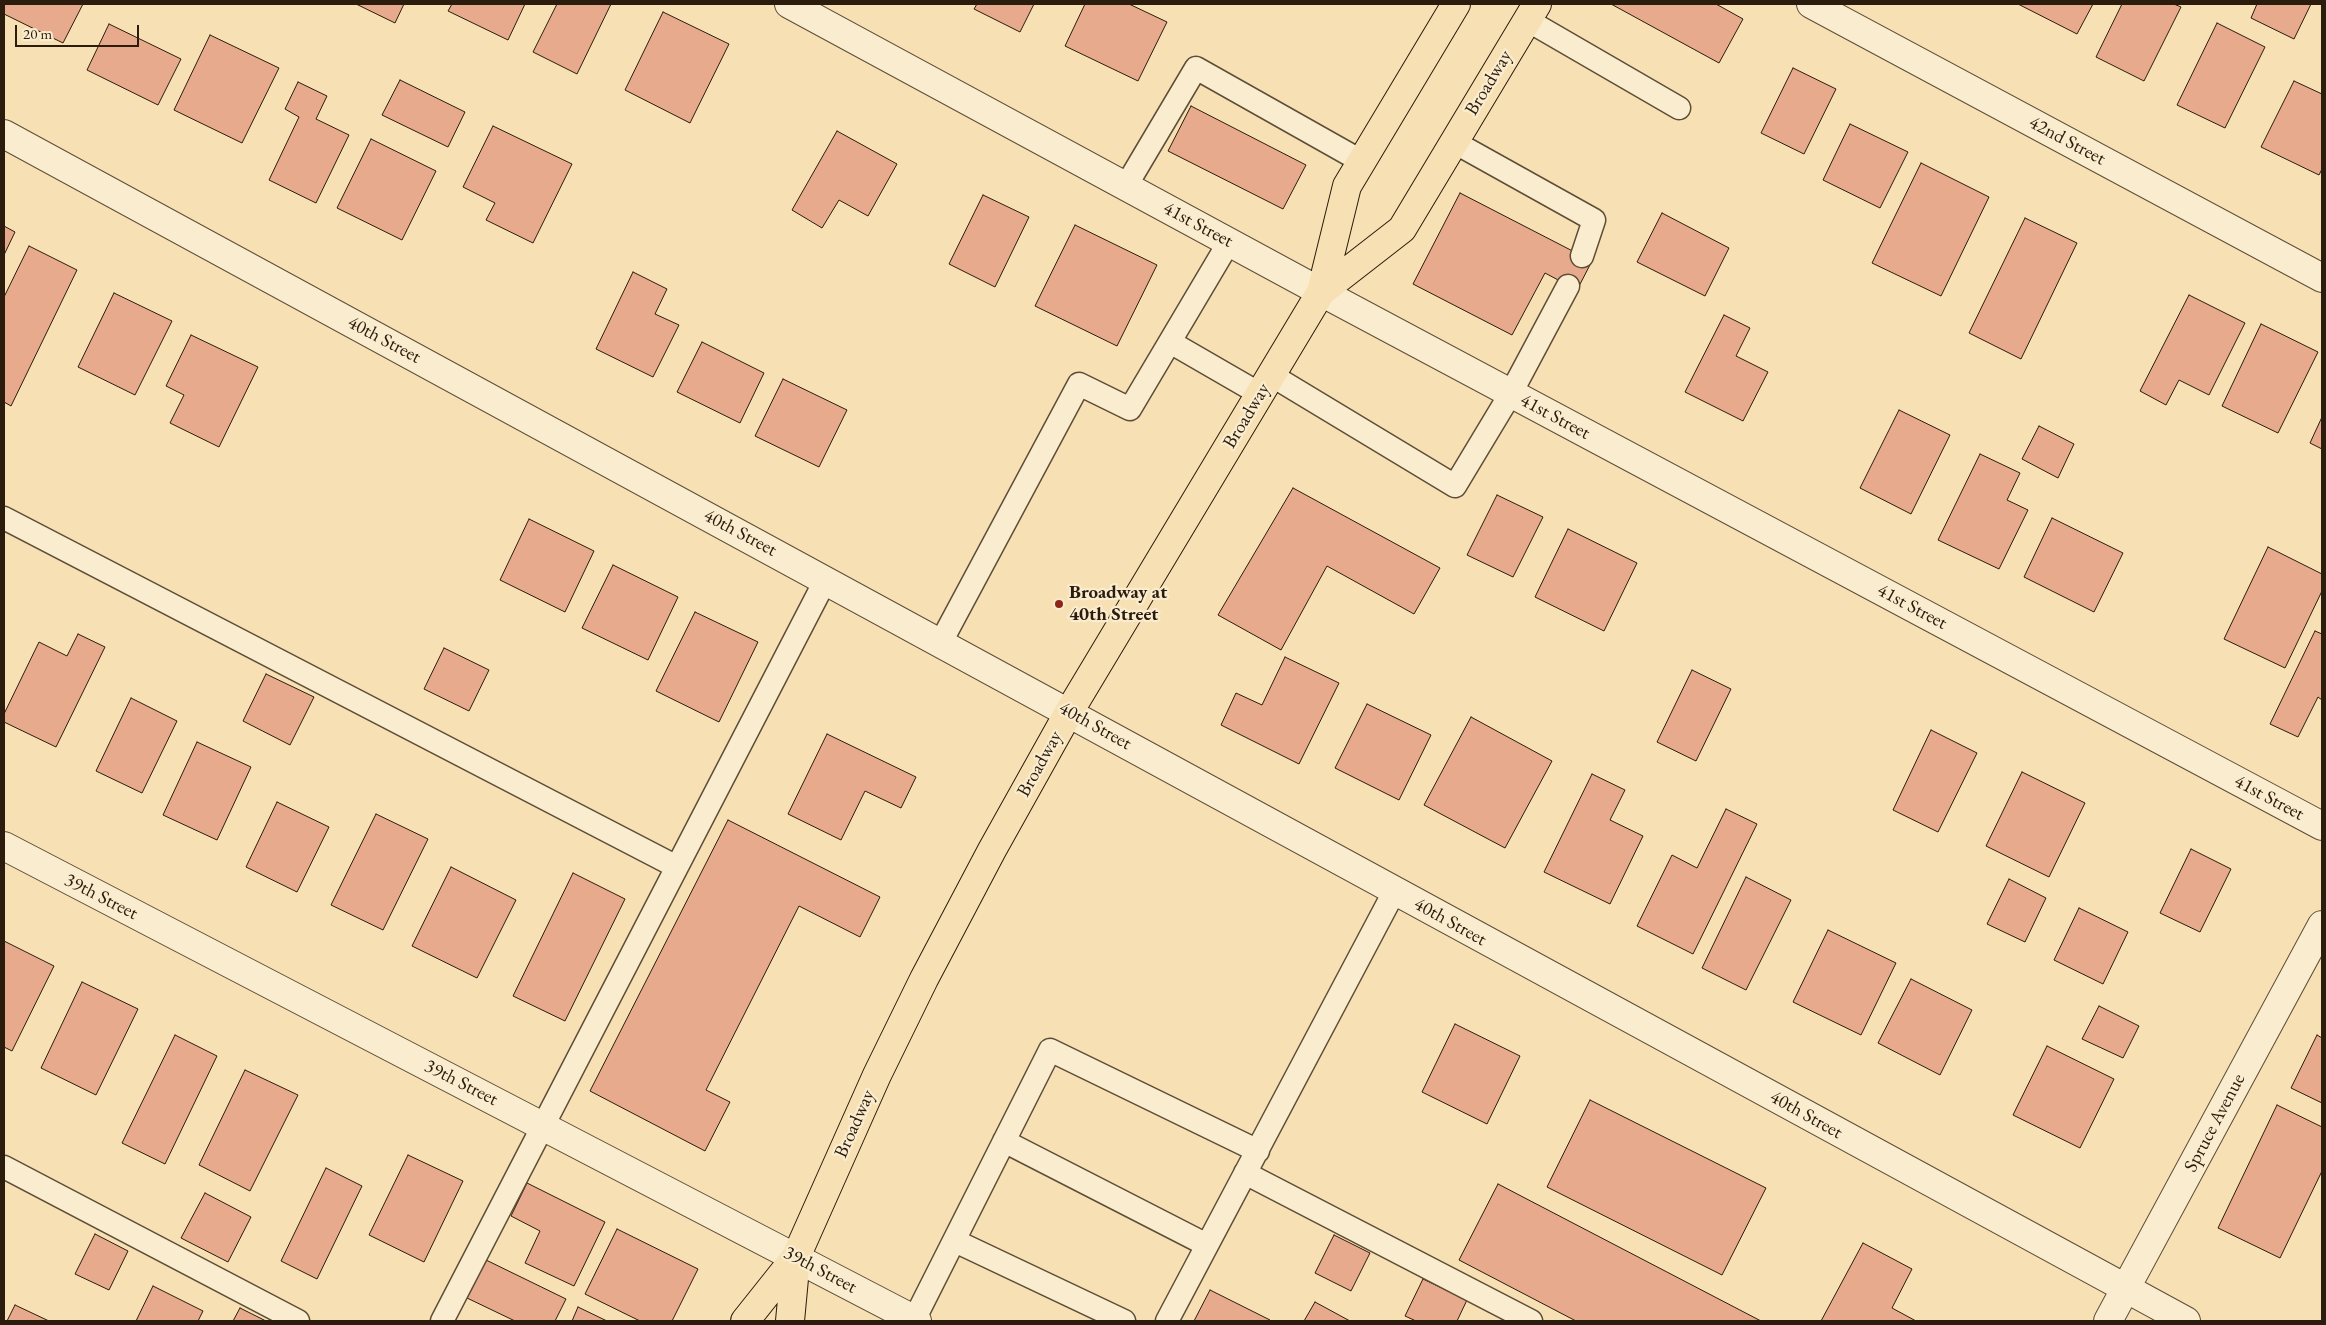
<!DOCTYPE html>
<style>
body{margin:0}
#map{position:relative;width:2326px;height:1325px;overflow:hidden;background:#f7e1b4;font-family:"EB Garamond",serif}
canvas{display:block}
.frame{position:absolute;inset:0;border:5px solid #2b1c0d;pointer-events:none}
.scale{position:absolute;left:15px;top:25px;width:124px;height:22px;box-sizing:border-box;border:2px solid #2b1c0d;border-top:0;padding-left:6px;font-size:15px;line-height:18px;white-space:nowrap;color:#2b1c0d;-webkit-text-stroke:4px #faecce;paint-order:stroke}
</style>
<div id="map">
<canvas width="2326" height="1325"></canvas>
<div class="frame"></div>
<div class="scale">20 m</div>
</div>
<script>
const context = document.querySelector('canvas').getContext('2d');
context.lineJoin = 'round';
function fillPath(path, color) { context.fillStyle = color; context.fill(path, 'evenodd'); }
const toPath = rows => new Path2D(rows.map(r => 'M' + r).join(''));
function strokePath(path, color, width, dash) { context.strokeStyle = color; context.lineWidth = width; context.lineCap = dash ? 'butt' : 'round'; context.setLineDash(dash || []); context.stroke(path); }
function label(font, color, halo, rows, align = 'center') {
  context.font = font + ' "EB Garamond",serif'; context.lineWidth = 4.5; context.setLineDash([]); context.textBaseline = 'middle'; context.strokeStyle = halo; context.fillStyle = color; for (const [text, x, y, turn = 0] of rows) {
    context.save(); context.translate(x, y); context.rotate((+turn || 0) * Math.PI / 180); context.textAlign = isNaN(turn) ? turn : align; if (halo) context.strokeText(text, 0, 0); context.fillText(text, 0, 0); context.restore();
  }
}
const building = toPath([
 [4,4,83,4,63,43,4,14,4,4],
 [356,4,404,4,395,23,356,4],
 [452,4,525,4,508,40,448,11,452,4],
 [557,4,611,4,577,74,533,52,557,4],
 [977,4,1034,4,1020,32,974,9,977,4],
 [1085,4,1129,4,1167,22,1138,81,1065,46,1085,4],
 [1611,4,1716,4,1743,19,1719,63,1611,4],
 [2018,4,2093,4,2077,34,2018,4],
 [2122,4,2174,4,2181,7,2144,81,2096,57,2122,4],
 [2257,4,2311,4,2294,39,2251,18,2257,4],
 [663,12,729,44,690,123,625,90,663,12],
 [2217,23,2265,47,2225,128,2177,105,2217,23],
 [109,24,181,59,158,105,87,70,109,24],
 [210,35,279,68,242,143,174,110,210,35],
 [1793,68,1836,89,1804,154,1761,133,1793,68],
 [400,80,465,112,448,147,382,115,400,80],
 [2294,81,2322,94,2322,169,2319,175,2261,147,2294,81],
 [298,82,327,96,316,119,349,135,316,203,269,180,299,117,285,109,298,82],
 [1191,106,1306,165,1283,209,1168,151,1191,106],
 [1850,124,1908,152,1880,208,1823,180,1850,124],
 [493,126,572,164,533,243,486,220,495,203,463,187,493,126],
 [837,131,897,164,868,216,839,200,822,228,792,210,837,131],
 [371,139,436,171,402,240,337,208,371,139],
 [1921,163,1989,197,1941,296,1872,263,1921,163],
 [1460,193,1592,261,1577,290,1545,273,1512,335,1413,284,1460,193],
 [983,195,1029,217,995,287,949,264,983,195],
 [1662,213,1729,248,1705,296,1637,262,1662,213],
 [2025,218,2077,243,2021,359,1969,333,2025,218],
 [1075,225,1157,265,1117,346,1035,306,1075,225],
 [4,226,15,232,4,255,4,226],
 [29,246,77,270,11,406,4,402,4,297,29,246],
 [633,272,667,289,655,314,679,325,653,377,596,349,633,272],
 [114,293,172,321,135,395,78,367,114,293],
 [2189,295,2245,323,2209,395,2179,380,2166,405,2140,391,2189,295],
 [1724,315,1750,328,1736,356,1768,372,1743,421,1685,392,1724,315],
 [2261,324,2318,352,2278,433,2222,406,2261,324],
 [191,335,258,367,219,447,170,423,184,395,166,386,191,335],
 [702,342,764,373,740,423,677,392,702,342],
 [783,379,847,410,819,467,755,436,783,379],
 [1899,410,1950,435,1911,514,1860,488,1899,410],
 [2322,417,2322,449,2310,443,2322,417],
 [2039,426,2074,444,2058,478,2022,459,2039,426],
 [1980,454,2020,473,2007,500,2028,510,1999,569,1938,540,1980,454],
 [1293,488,1440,568,1414,614,1327,566,1281,650,1218,615,1293,488],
 [1497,495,1543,517,1513,577,1467,555,1497,495],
 [2052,518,2123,553,2094,612,2024,577,2052,518],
 [529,519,594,551,565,612,500,580,529,519],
 [1568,529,1637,563,1604,631,1535,597,1568,529],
 [2268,547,2322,574,2322,591,2285,668,2224,639,2268,547],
 [613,565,678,597,648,660,582,628,613,565],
 [695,612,758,642,719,722,656,691,695,612],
 [2315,631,2322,634,2322,700,2318,697,2298,737,2270,724,2315,631],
 [78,634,105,647,56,747,4,722,4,714,39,642,67,656,78,634],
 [444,648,489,670,469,711,424,689,444,648],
 [1285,657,1339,683,1299,764,1221,725,1236,693,1262,705,1285,657],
 [1692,670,1731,689,1696,761,1657,742,1692,670],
 [266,674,314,697,290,745,243,721,266,674],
 [131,698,177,721,142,793,96,771,131,698],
 [1367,704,1431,735,1399,800,1335,768,1367,704],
 [1471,717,1552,761,1505,848,1424,805,1471,717],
 [1931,730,1977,753,1938,832,1893,810,1931,730],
 [827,734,916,777,901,808,865,791,841,840,788,814,827,734],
 [197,742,251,767,217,840,163,815,197,742],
 [2022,772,2085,803,2049,877,1986,846,2022,772],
 [1592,774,1625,790,1610,820,1643,836,1610,904,1544,872,1592,774],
 [277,802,329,827,297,892,246,867,277,802],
 [1726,809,1757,824,1693,954,1637,926,1672,855,1697,868,1726,809],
 [376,814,428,839,383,930,331,905,376,814],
 [728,820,880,897,860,937,799,906,706,1090,730,1102,705,1151,590,1091,728,820],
 [2191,849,2231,869,2200,932,2160,913,2191,849],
 [451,867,516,900,477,978,412,946,451,867],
 [573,873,625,899,565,1021,513,996,573,873],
 [1746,877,1791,900,1746,990,1702,968,1746,877],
 [2009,879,2046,898,2025,942,1987,924,2009,879],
 [2079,908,2128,932,2103,984,2054,960,2079,908],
 [1828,930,1896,963,1861,1035,1793,1002,1828,930],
 [4,941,54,966,12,1051,4,1047,4,941],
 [1911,979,1972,1010,1940,1075,1878,1043,1911,979],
 [82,982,138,1009,96,1095,41,1068,82,982],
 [2099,1006,2139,1026,2123,1058,2082,1039,2099,1006],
 [1455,1024,1520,1056,1487,1124,1422,1092,1455,1024],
 [175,1035,217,1056,165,1164,122,1143,175,1035],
 [2317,1035,2322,1038,2322,1103,2291,1088,2317,1035],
 [2047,1046,2114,1079,2080,1148,2013,1115,2047,1046],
 [245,1070,298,1095,250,1191,199,1165,245,1070],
 [1590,1100,1766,1188,1722,1275,1547,1187,1590,1100],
 [2277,1105,2322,1127,2322,1171,2280,1258,2218,1228,2277,1105],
 [408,1155,463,1181,424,1262,369,1235,408,1155],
 [326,1168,362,1186,317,1279,281,1261,326,1168],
 [527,1183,605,1222,574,1286,525,1263,540,1231,511,1216,527,1183],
 [1498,1184,1761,1321,1576,1321,1459,1260,1498,1184],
 [205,1193,251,1217,228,1262,181,1238,205,1193],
 [617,1229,698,1269,672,1321,640,1321,585,1294,617,1229],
 [95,1234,128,1251,109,1290,75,1274,95,1234],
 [1334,1235,1370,1253,1351,1291,1315,1273,1334,1235],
 [1863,1243,1912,1269,1892,1308,1916,1321,1821,1321,1863,1243],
 [486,1260,566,1299,555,1321,515,1321,467,1298,486,1260],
 [1423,1279,1467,1300,1457,1321,1416,1321,1405,1316,1423,1279],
 [153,1286,203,1311,198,1321,136,1321,153,1286],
 [1210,1290,1270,1320,1270,1321,1194,1321,1210,1290],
 [1315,1302,1350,1321,1304,1321,1315,1302],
 [15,1305,49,1321,7,1321,15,1305],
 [578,1307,607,1321,572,1321,578,1307],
 [240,1308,266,1321,233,1321,240,1308]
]);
fillPath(building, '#e7aa8d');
strokePath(building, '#2b1c0d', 1);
const service = toPath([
 [1527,20,1679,108],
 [1454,142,1594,220,1582,256],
 [1126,186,1196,68,1361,161],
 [1170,342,1260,394],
 [1271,375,1455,486,1511,393,1568,286],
 [4,518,677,867],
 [941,642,1079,384,1130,409,1229,242],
 [1004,1141,1207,1245],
 [4,1167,298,1321],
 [1245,1173,1531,1321],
 [955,1241,1124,1321],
 [914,1320,1050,1050,1258,1151],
 [442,1321,826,579],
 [1167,1321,1394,892]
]);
const minor = toPath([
 [789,4,1321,292,2322,826],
 [1811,4,2322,278],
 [4,134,2186,1321],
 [4,846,917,1321],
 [2108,1321,2322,925]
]);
const primary = toPath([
 [1321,292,1402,229,1537,4],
 [745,1321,796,1257,877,1075,924,979,992,850,1069,712,1321,292,1347,186,1456,4],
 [790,1321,796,1257]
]);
strokePath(service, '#5e4d37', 25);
strokePath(minor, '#5e4d37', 30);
strokePath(primary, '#2b1c0d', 30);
strokePath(service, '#faecce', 22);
strokePath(minor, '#faecce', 28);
strokePath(primary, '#f7e1b4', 28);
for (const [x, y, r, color] of [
 [1059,604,5,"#8f2418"]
]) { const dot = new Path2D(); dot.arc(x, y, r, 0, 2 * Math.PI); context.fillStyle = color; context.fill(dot); strokePath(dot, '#faecce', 2); }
label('19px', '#2b1c0d', '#faecce', [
 ["Broadway",1489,83,-59],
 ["42nd Street",2067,141,28],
 ["41st Street",1198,225,28],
 ["40th Street",384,340,28],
 ["Broadway",1247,416,-59],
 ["41st Street",1555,417,28],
 ["40th Street",740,533,28],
 ["41st Street",1912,607,28],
 ["40th Street",1095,726,29],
 ["Broadway",1040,764,-61],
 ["41st Street",2269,798,28],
 ["39th Street",101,897,27],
 ["40th Street",1450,922,29],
 ["39th Street",461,1083,27],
 ["40th Street",1806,1115,29],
 ["Spruce Avenue",2215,1123,-62],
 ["Broadway",855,1124,-66],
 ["39th Street",820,1270,28]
]);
label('bold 19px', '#2b1c0d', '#faecce', [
 ["Broadway at",1069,593],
 ["40th Street",1069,615]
], 'left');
</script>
